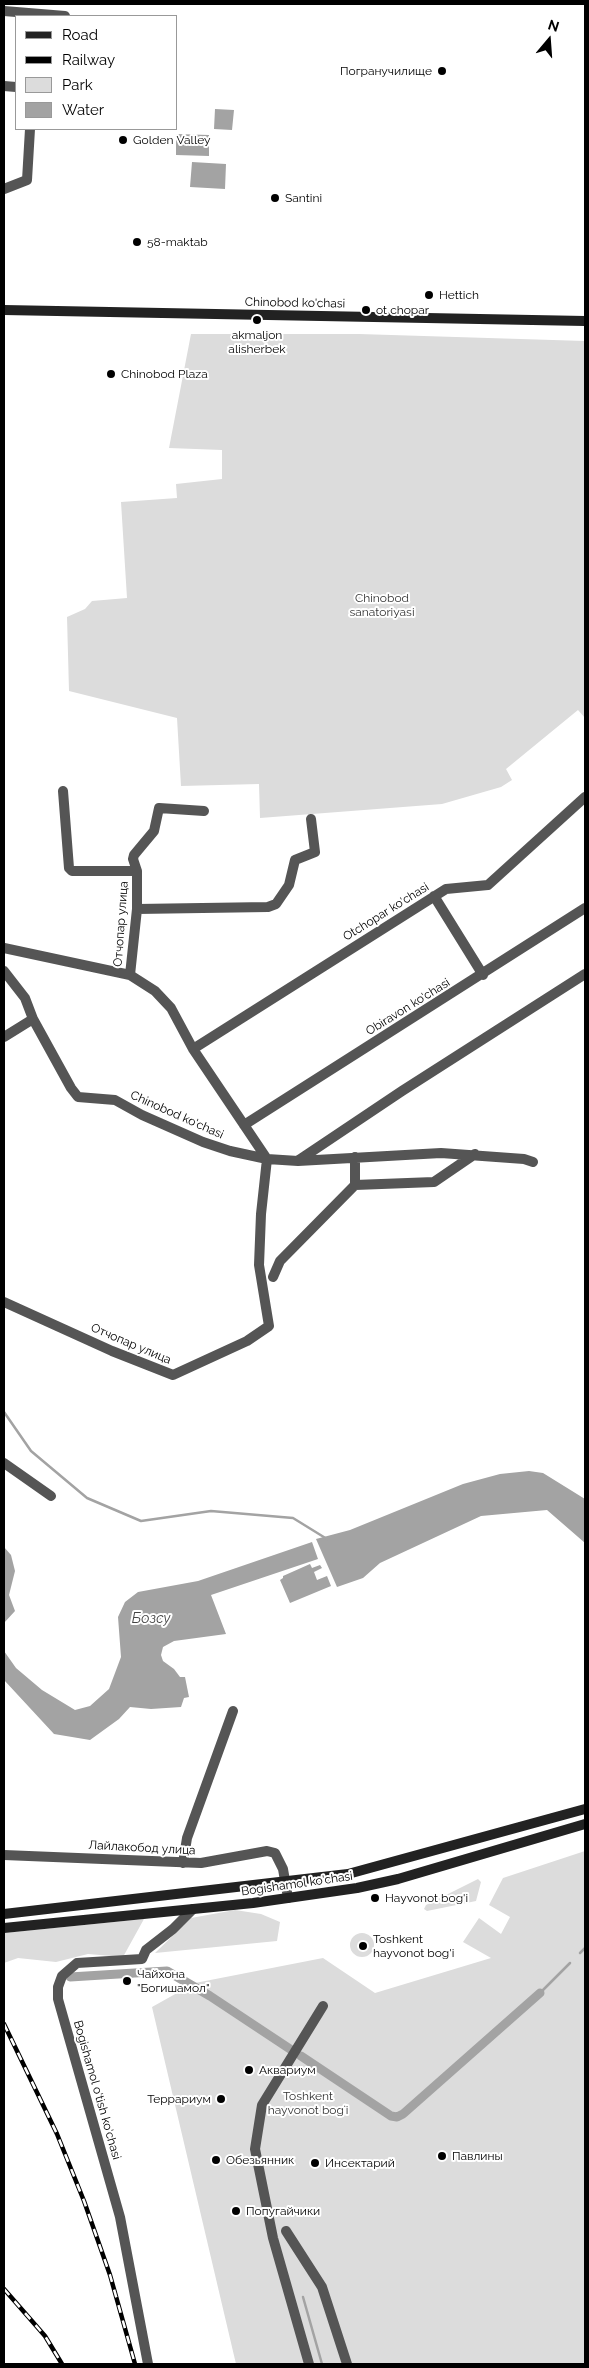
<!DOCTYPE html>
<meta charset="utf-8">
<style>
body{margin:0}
#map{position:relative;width:589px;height:2368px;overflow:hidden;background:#fff;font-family:Raleway,sans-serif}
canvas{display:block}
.frame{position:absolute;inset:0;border:5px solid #000;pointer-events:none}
.legend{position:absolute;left:15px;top:15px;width:162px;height:115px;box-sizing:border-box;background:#fff;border:1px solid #999;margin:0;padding:6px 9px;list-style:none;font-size:15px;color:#000}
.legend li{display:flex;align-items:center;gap:10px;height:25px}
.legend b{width:25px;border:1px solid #999}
.north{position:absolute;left:524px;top:15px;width:50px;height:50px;-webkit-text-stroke:4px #fff;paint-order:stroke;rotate:18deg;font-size:14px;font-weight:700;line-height:20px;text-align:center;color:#000}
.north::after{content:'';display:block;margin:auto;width:18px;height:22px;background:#000;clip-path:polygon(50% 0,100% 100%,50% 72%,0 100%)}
</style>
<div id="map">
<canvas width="589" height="2368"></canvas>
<div class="frame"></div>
<ul class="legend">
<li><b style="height:6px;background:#222"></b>Road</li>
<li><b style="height:6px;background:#000"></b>Railway</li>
<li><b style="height:14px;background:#dcdcdc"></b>Park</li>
<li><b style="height:14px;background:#a3a3a3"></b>Water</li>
</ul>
<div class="north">N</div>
</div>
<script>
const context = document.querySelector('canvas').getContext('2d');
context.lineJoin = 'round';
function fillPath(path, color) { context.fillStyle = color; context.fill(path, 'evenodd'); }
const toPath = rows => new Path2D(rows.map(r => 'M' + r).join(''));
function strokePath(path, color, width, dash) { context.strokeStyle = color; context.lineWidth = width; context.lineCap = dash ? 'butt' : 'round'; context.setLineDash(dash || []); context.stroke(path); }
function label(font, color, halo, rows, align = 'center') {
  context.font = font + ' Raleway,sans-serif'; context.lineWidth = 4; context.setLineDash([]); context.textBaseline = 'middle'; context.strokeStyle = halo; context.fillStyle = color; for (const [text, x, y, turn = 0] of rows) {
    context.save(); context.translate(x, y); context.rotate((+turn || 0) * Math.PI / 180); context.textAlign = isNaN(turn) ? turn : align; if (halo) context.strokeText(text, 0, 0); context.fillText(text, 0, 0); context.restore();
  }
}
fillPath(toPath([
 [191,334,359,334,585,341,585,718,578,710,506,769,512,780,501,787,442,804,260,818,259,784,181,786,177,718,69,691,67,617,85,609,92,601,127,598,121,502,177,498,176,484,222,479,222,450,169,448],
 [585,1851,585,2364,236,2364,152,2007,195,1983,323,1958,375,1993,491,1958,463,1942,479,1918,501,1934,510,1917,489,1905,503,1878],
 [478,1879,481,1882,476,1901,427,1911,424,1909,426,1905],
 [235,1910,261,1914,280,1922,277,1941,155,1953,191,1918],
 [144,1919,123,1957,88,1954,56,1962,18,1958,4,1963,4,1933],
 '350 1945a12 12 0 1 1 24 0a12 12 0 1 1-24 0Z'
]), '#dcdcdc');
fillPath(toPath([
 [215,109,234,110,232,130,214,129],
 [176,134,209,135,209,156,176,155],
 [192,162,226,164,225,189,190,187],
 [529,1471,543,1473,585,1499,585,1543,547,1510,481,1516,380,1563,363,1578,337,1587,316,1539,350,1530,463,1484,500,1474],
 [312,1542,318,1559,211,1595,226,1634,174,1641,163,1647,161,1655,163,1661,174,1669,180,1677,185,1677,189,1697,184,1698,181,1707,151,1709,130,1707,119,1719,90,1740,54,1734,4,1680,4,1651,16,1668,42,1690,75,1710,90,1706,109,1689,121,1657,118,1617,125,1602,138,1592,198,1581],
 [4,1547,11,1555,15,1571,9,1595,15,1611,4,1623],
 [310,1564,312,1568,320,1565,322,1568,314,1572,317,1580,327,1576,331,1586,290,1603,280,1580,283,1578,283,1576]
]), '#a3a3a3');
strokePath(toPath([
 [4,1412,31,1451,87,1498,141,1521,211,1511,293,1518,327,1539],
 [580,1953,585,1948],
 [540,1993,570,1963],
 [303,2297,322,2364]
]), '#a3a3a3', 2.5);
strokePath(toPath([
 [70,1977,167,1971,210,1996,290,2049],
 [301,2056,391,2116,397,2117,403,2114,540,1993]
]), '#a3a3a3', 9);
strokePath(toPath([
 [4,11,65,16],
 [4,86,16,87],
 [4,189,27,180,30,129],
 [63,791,69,868,72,871,137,871],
 [434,896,483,975],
 [137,909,268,907,276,904,289,885,295,860,315,852,311,819],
 [4,948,130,975,155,991,171,1008,193,1049,267,1159,261,1214,259,1265,269,1326,247,1341,173,1375,112,1351,4,1302],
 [4,971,25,998,33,1019,71,1088,78,1097,115,1100,142,1115,203,1142,230,1151,267,1159,298,1161,441,1153,524,1159,533,1162],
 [130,975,137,909,137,871,133,859,134,855,154,831,159,808,204,811],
 [4,1037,33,1019],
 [193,1049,446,889,488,885,585,797],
 [244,1125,585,908],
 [299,1160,402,1091,585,974],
 [355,1185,434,1182,475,1154],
 [273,1277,280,1261,355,1185,355,1157],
 [4,1463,51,1496],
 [4,1855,201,1863,267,1851,275,1853,283,1869,288,1898],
 [183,1863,187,1838,233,1711],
 [286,2231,322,2287,347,2364],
 [148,2364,120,2217,58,1999,58,1987,62,1976,77,1963,142,1959,146,1950,173,1929,193,1909],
 [309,2364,273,2238,255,2149,262,2105,323,2006]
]), '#555', 10);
strokePath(toPath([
 [4,310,585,321],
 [4,1914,348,1874,585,1809],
 [4,1928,253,1903,357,1888,398,1879,585,1824]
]), '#222', 10);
const rail = toPath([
 [4,2024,57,2134,84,2201,110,2275,135,2364],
 [4,2289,45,2336,62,2364]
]);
strokePath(rail, '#000', 4.5);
strokePath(rail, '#fff', 2.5, [8]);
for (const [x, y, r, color] of [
 [442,71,5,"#000"],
 [123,140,5,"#000"],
 [275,198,5,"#000"],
 [137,242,5,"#000"],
 [429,295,5,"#000"],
 [366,310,5,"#000"],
 [257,320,5,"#000"],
 [111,374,5,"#000"],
 [375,1898,5,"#000"],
 [363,1946,5,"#000"],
 [127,1981,5,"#000"],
 [249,2070,5,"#000"],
 [221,2099,5,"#000"],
 [442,2156,5,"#000"],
 [216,2160,5,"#000"],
 [315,2163,5,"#000"],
 [236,2211,5,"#000"]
]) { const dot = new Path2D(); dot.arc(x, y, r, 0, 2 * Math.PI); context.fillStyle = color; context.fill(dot); strokePath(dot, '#fff', 2); }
label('12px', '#000', '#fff', [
 ["Погранучилище",432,71,"right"],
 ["Golden Valley",133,140],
 ["Santini",285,198],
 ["58-maktab",147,242],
 ["Hettich",439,295],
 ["ot chopar",376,310],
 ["akmaljon",257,335,"center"],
 ["alisherbek",257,349,"center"],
 ["Chinobod Plaza",121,374],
 ["Hayvonot bog'i",385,1898],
 ["Toshkent",373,1939],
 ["hayvonot bog'i",373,1953],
 ["Чайхона",137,1974],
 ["\"Богишамол\"",137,1988],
 ["Аквариум",259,2070],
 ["Террариум",211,2099,"right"],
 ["Павлины",452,2156],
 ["Обезьянник",226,2160],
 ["Инсектарий",325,2163],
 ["Попугайчики",246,2211]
], 'left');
label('12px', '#000', '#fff', [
 ["Chinobod ko'chasi",295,303,1],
 ["Otchopar ko'chasi",386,912,-32],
 ["Отчопар улица",121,924,-86],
 ["Obiravon ko'chasi",408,1007,-32],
 ["Chinobod ko'chasi",177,1115,24],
 ["Отчопар улица",131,1344,23],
 ["Лайлакобод улица",142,1848,3],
 ["Bogishamol ko'chasi",297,1884,-8],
 ["Bogishamol o'tish ko'chasi",97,2090,74]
]);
label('12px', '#333', '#fff', [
 ["Chinobod",382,598],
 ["sanatoriyasi",382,612],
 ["Toshkent",308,2096],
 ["hayvonot bogʻi",308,2110]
]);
label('italic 14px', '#444', '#fff', [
 ["Бозсу",151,1619]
]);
</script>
